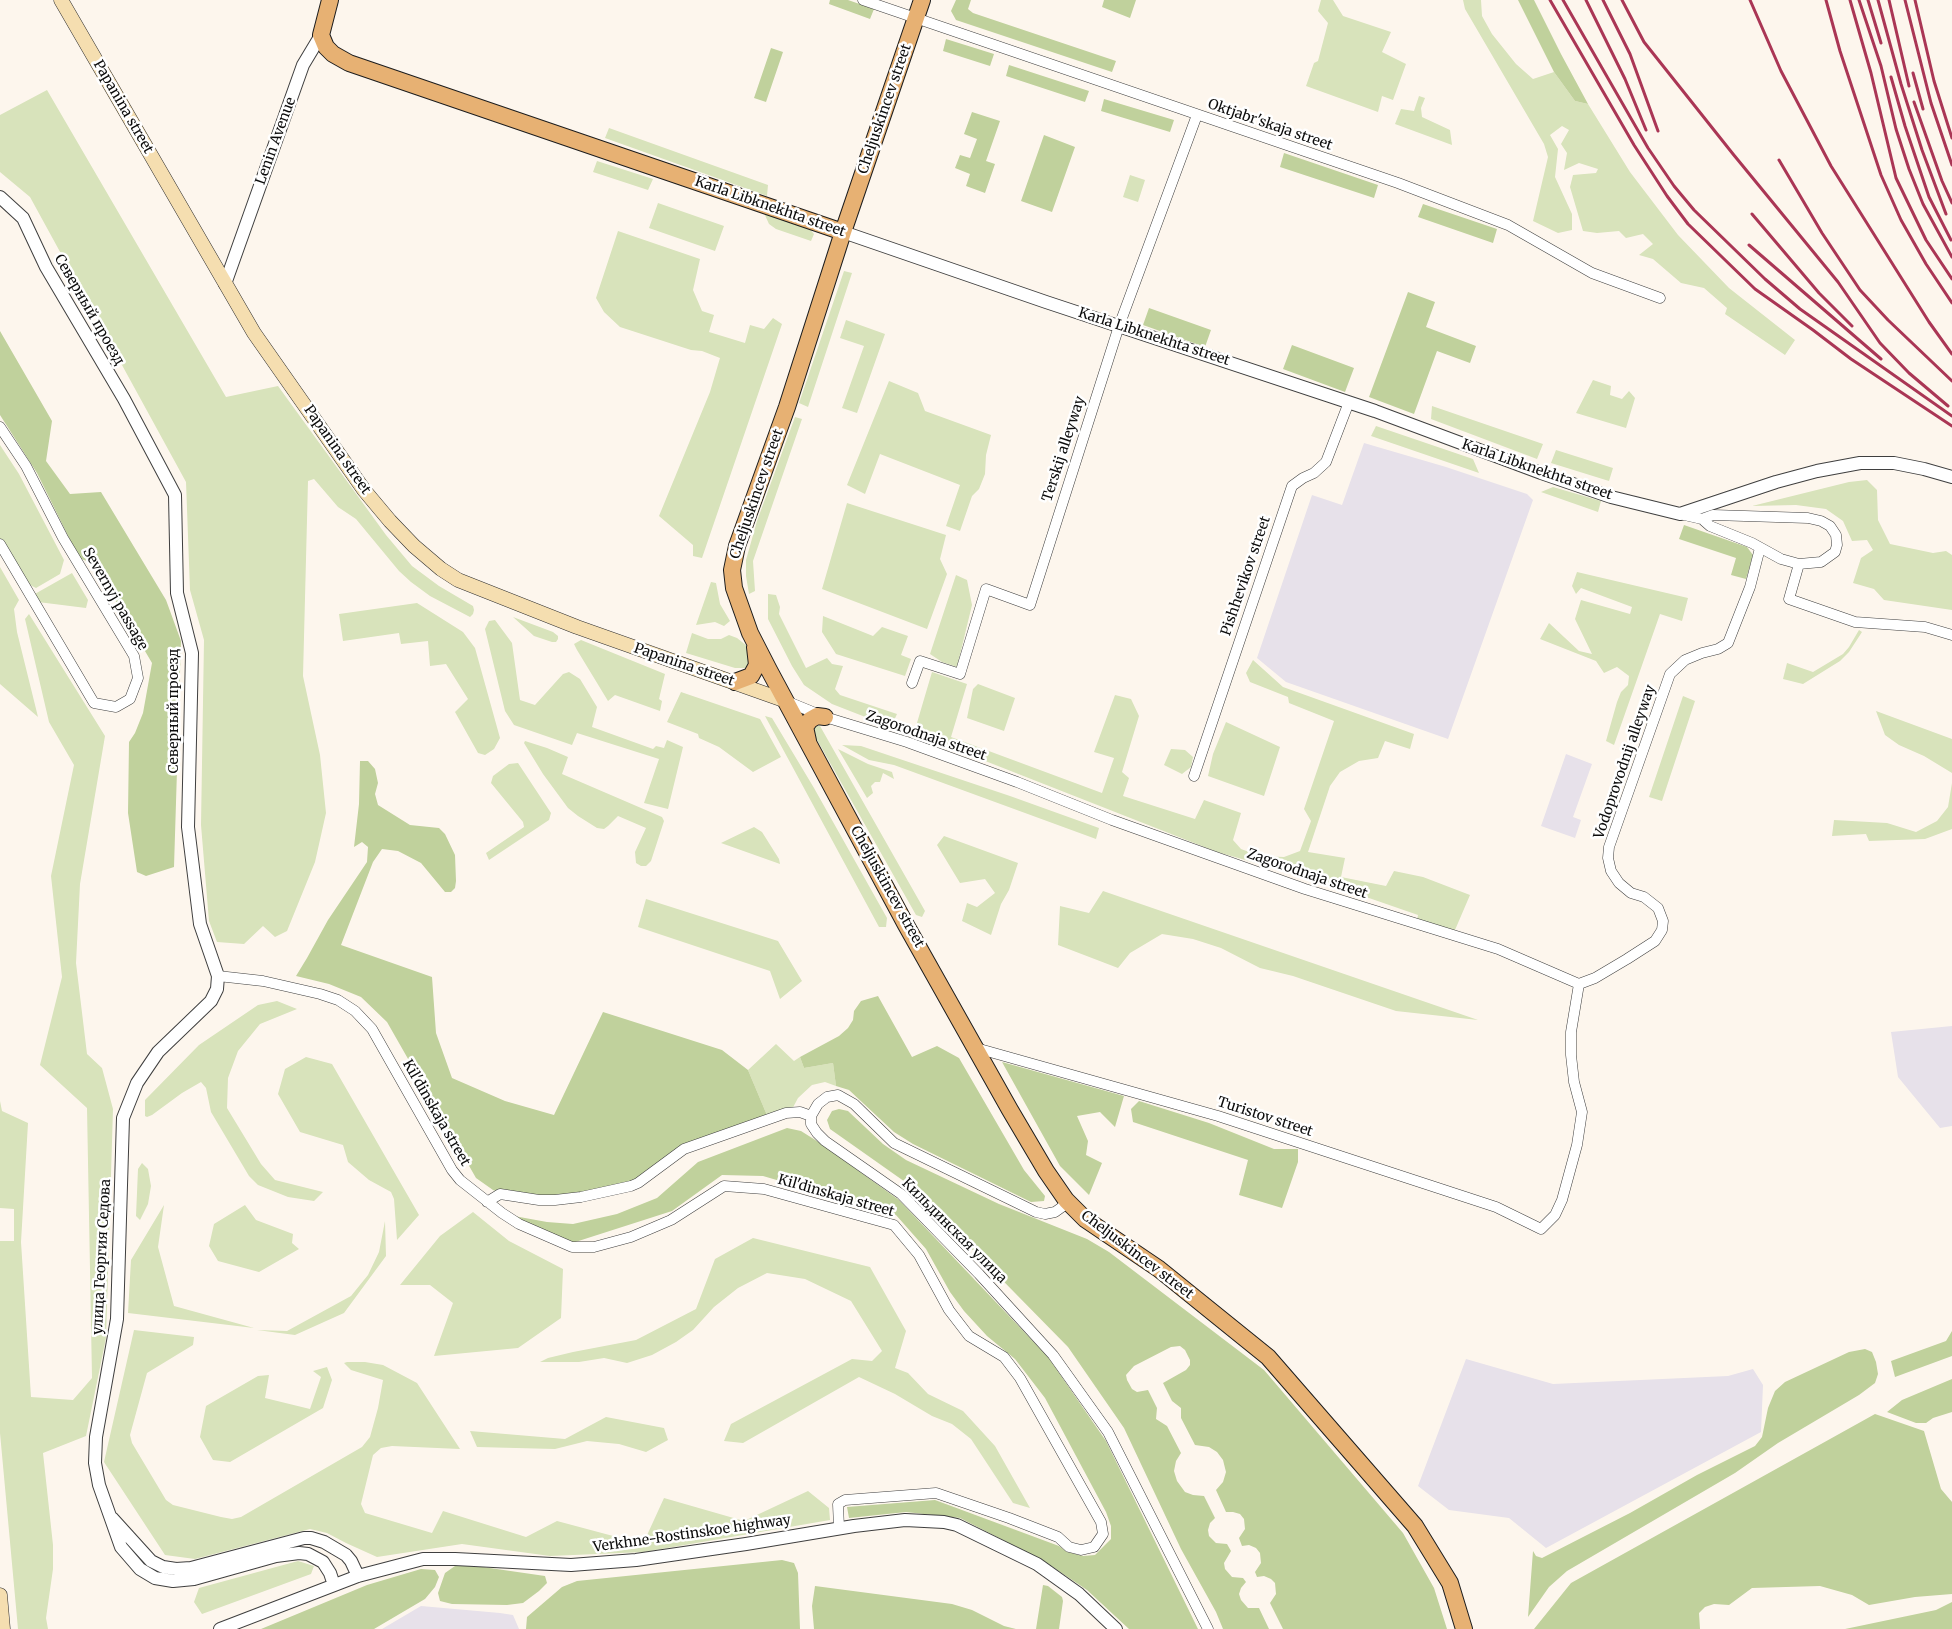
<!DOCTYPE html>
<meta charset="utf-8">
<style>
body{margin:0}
canvas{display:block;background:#fdf6ed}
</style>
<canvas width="1952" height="1629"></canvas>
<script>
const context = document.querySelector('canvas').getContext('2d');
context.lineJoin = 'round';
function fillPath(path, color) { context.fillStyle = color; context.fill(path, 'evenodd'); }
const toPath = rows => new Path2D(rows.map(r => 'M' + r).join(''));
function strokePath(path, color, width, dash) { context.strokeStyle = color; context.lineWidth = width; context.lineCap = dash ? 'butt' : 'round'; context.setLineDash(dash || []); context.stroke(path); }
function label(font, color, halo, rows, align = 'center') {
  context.font = font + ' Merriweather,serif'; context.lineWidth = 5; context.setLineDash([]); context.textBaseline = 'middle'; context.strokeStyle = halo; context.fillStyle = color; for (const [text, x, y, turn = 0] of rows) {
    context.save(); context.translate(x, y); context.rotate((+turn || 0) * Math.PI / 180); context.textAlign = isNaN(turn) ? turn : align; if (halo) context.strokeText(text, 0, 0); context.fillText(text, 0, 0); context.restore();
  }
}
fillPath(toPath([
 [1364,443,1446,467,1527,494,1533,500,1448,739,1286,682,1257,658,1312,495,1342,505],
 [1566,754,1592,764,1573,817,1581,820,1575,838,1541,826],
 [1952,1026,1952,1126,1940,1128,1898,1077,1891,1032],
 [1466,1359,1553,1384,1728,1376,1753,1369,1763,1385,1761,1432,1546,1548,1509,1518,1449,1510,1418,1486],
 [421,1606,500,1613,513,1615,519,1629,382,1629]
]), '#e7e1ea');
fillPath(toPath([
 [1321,0,1333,0,1343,16,1391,32,1382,52,1406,64,1393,100,1382,96,1378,112,1306,86,1314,63,1318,61,1328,23,1318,11],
 [1463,0,1481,0,1482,16,1492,34,1516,64,1533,79,1554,72,1575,101,1588,104,1630,172,1678,235,1729,288,1795,340,1785,355,1725,314,1727,308,1704,288,1681,283,1653,259,1639,255,1653,244,1643,234,1626,238,1619,231,1597,233,1583,231,1570,187,1573,175,1596,173,1598,169,1579,163,1564,170,1567,153,1561,144,1569,130,1562,126,1550,135,1558,149,1555,177,1572,214,1572,230,1558,233,1533,221,1548,157,1544,144,1465,9],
 [47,90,226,397,278,386,386,535,412,566,439,586,473,606,474,610,473,614,470,617,430,596,411,582,399,571,356,519,338,507,314,479,308,481,303,676,320,755,326,813,315,862,287,931,275,937,263,926,244,944,217,942,209,921,201,825,204,640,190,590,186,482,30,197,0,172,0,115],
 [1419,96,1425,98,1421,108,1422,117,1450,130,1452,145,1395,124,1401,109,1414,111],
 [609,128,768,185,767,196,605,138],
 [597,161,653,179,648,190,593,172],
 [1130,175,1145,180,1138,202,1123,197],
 [658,203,724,226,715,251,649,228],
 [764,213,808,227,814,234,811,241,776,229,769,224],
 [618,231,700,259,693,290,702,311,714,315,709,332,745,343,750,325,764,329,773,318,782,324,702,558,693,556,693,545,659,516,710,392,720,358,702,351,691,350,620,327,604,312,596,298],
 [844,271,852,273,808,407,799,403],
 [846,320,885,334,857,413,842,408,864,346,840,338],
 [1593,380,1611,386,1610,395,1622,399,1629,391,1635,398,1626,428,1576,413],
 [889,381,918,393,925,411,991,435,986,455,985,474,979,489,972,496,960,531,946,526,960,485,880,454,865,494,847,485],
 [1432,406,1543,444,1537,459,1431,419],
 [795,417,802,419,753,561,755,591,749,594,746,576,746,560,757,521],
 [1376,426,1473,459,1479,473,1371,436],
 [0,445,19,474,64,560,60,574,36,588,28,584,0,540],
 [1556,450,1613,468,1609,481,1551,463],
 [1867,480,1877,490,1878,520,1890,544,1933,553,1946,551,1952,555,1952,610,1884,600,1874,589,1853,583,1861,558,1873,550,1867,540,1852,541,1843,521,1826,509,1796,505,1752,506,1849,482],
 [1553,487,1601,501,1598,512,1541,492],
 [847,503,946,535,940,559,947,574,927,629,822,589],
 [0,567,19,600,14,609,17,632,38,717,0,684],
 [1577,572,1688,598,1682,621,1660,614,1614,745,1606,741,1617,702,1621,692,1628,685,1629,676,1617,667,1604,673,1596,661,1540,639,1549,623,1579,651,1592,654,1575,619,1581,600,1630,614,1632,607,1581,588,1576,594,1572,586],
 [72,573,88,600,86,608,38,602,33,595],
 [956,575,967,580,972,605,957,667,942,662,930,654],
 [711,582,716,583,720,604,730,621,724,626,715,622,696,625],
 [768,594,776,595,780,607,779,614,806,668,827,658,832,664,843,666,835,689,840,695,897,714,891,727,832,704,804,685,792,666,768,619],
 [417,603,463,632,475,648,500,738,494,749,485,755,478,753,455,712,468,699,446,664,430,666,428,641,401,644,399,633,343,641,339,614],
 [29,614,105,736,80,884,76,963,87,1054,102,1068,113,1109,106,1338,86,1436,43,1453,53,1545,53,1569,46,1618,48,1629,18,1629,0,1433,0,1241,14,1241,14,1209,0,1208,0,1101,2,1111,28,1123,21,1242,31,1397,73,1400,92,1378,87,1108,40,1065,62,977,51,876,74,765,49,722,25,619],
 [823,616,873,636,882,627,908,636,901,655,911,659,905,676,836,654,822,632],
 [513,617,553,632,558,636,558,639,556,642,552,642,534,636],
 [495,620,512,643,520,700,535,705,563,674,569,672,580,679,597,707,592,727,653,749,656,746,664,748,667,740,683,747,668,809,644,803,659,759,577,733,572,745,514,725,505,711,485,629,489,621],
 [1859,630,1862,632,1849,652,1840,661,1803,684,1783,679,1787,663,1813,672,1843,654,1849,647],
 [692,633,708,639,721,639,729,635,737,638,747,646,751,661,748,668,735,668,686,653],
 [581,640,665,674,659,699,662,701,660,711,615,695,608,701,577,650,574,644],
 [1253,660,1283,687,1414,734,1410,749,1385,741,1378,758,1359,761,1340,772,1330,786,1308,852,1345,858,1341,877,1386,886,1394,871,1423,877,1470,895,1455,930,1417,920,1418,915,1320,881,1217,852,914,733,932,672,967,684,951,737,1102,793,1114,758,1094,752,1115,695,1131,699,1139,716,1122,772,1129,778,1123,796,1195,819,1204,800,1241,813,1233,840,1241,849,1260,856,1284,857,1300,851,1311,821,1304,809,1334,721,1289,703,1288,697,1250,682,1246,673],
 [978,684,1015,698,1004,731,967,718,973,689],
 [681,692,760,719,781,757,753,772,719,747,699,738,698,734,667,722],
 [1683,696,1695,701,1662,801,1649,797],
 [1876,711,1952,739,1952,773,1924,756,1899,745,1885,735],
 [765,716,772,718,814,788,887,918,886,927,879,927],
 [1226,722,1280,747,1264,796,1208,776,1213,754],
 [814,726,820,726,925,911,922,917,916,915,812,731],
 [525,741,547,748,568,757,562,774,662,817,664,821,651,861,646,866,641,866,636,863,635,852,646,828,618,816,608,826,604,829,597,828,578,816,568,808,543,774,524,743],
 [842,745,861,746,1010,796,1099,828,1096,839,894,765,869,760],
 [838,749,868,764,892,772,894,779,883,773,880,782,875,782,871,786,873,793,867,798],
 [1171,749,1185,750,1193,757,1191,767,1182,774,1164,765],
 [518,763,551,813,549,820,489,860,486,853,524,827,523,822,491,783,493,776,509,764],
 [1952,783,1952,829,1925,839,1869,841,1866,834,1832,836,1834,820,1887,823,1916,832,1937,821,1948,807],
 [754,827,762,832,779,859,780,864,721,843],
 [944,836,1018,863,1009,890,1001,904,991,935,962,921,967,903,977,907,995,893,985,879,960,883,937,845],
 [1103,891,1478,1020,1396,1011,1293,976,1260,968,1221,948,1193,939,1162,934,1130,953,1118,968,1058,945,1060,906,1089,913],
 [646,899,778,941,802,981,780,999,770,971,638,927],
 [277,1001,297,1009,260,1024,238,1051,228,1078,227,1108,261,1164,275,1180,323,1192,314,1201,288,1197,258,1185,249,1176,211,1112,206,1088,201,1082,182,1093,152,1115,147,1117,145,1116,145,1100,199,1045,258,1005],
 [776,1044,794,1061,800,1057,804,1068,833,1063,836,1086,825,1082,812,1085,798,1098,789,1115,769,1120,748,1070],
 [306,1057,332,1064,419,1215,397,1240,394,1199,391,1192,369,1180,348,1162,343,1145,300,1132,278,1094,285,1069],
 [142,1163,148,1169,151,1186,148,1204,140,1220,136,1216,138,1169],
 [164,1205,158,1247,174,1306,254,1328,128,1313,131,1260],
 [245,1205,256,1220,293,1234,292,1243,299,1249,259,1272,218,1261,209,1246,214,1224],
 [473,1212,509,1241,563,1269,561,1318,518,1348,434,1356,453,1303,430,1285,400,1285,440,1236],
 [385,1221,386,1256,344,1313,295,1335,257,1330,287,1331,351,1296,368,1275,379,1252],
 [753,1238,870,1267,906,1331,895,1368,908,1373,928,1394,963,1411,995,1446,1030,1508,1013,1503,971,1439,952,1424,932,1416,895,1394,859,1377,743,1443,724,1441,731,1424,852,1359,872,1361,882,1351,851,1301,805,1279,767,1273,738,1288,714,1307,693,1330,676,1342,652,1355,627,1363,604,1358,579,1362,540,1362,548,1358,573,1352,636,1340,696,1309,715,1259],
 [134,1330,194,1337,193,1345,147,1373,130,1435,132,1443,166,1500,173,1505,221,1517,232,1519,241,1517,362,1447,370,1437,378,1408,383,1380,351,1370,344,1363,347,1362,365,1362,383,1365,417,1383,460,1449,392,1446,381,1448,373,1455,361,1504,365,1513,432,1533,443,1511,526,1537,557,1521,643,1544,664,1498,744,1521,808,1491,829,1508,830,1520,644,1552,550,1556,462,1544,377,1557,346,1543,327,1533,310,1529,195,1559,165,1555,104,1462],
 [327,1367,332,1380,323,1408,230,1462,213,1460,200,1437,206,1406,258,1376,269,1375,265,1398,310,1409,321,1377,313,1371],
 [606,1417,664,1428,668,1440,646,1452,619,1444,587,1441,555,1449,477,1447,470,1431,565,1439],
 [298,1561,314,1566,311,1574,202,1614,194,1602,199,1588]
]), '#d8e3bb');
fillPath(toPath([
 [830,0,848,0,874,9,870,19,829,4],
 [956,0,971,0,968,9,973,13,1116,61,1112,72,956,20,951,11],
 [1104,0,1136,0,1130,18,1102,7],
 [1518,0,1534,0,1561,54,1588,104,1575,101,1554,72],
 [946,39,994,54,990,66,943,51],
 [771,48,783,52,766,102,754,98],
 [1009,65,1089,91,1085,102,1006,76],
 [1104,99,1174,120,1170,132,1101,111],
 [972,112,1000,121,986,161,995,164,985,193,966,186,970,174,955,168,960,155,970,158,977,139,964,134],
 [1044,135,1075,147,1052,212,1021,201],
 [1284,153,1378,185,1374,198,1280,167],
 [1423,204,1497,229,1493,243,1418,217],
 [1408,292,1435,302,1426,327,1476,346,1470,363,1437,351,1414,414,1369,397],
 [1149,308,1211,330,1205,347,1143,325],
 [0,331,52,421,46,461,70,494,101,492,166,600,181,641,174,867,146,876,137,872,128,813,129,742,135,733,143,713,152,663,94,564,79,558,37,473,0,415],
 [1292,345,1354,368,1345,392,1283,369],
 [1684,525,1747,547,1753,555,1746,579,1731,575,1736,558,1679,539],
 [360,761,368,761,375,769,378,783,375,794,378,805,410,825,439,828,445,834,455,855,456,881,455,888,451,892,445,892,421,863,398,851,382,849,373,862,341,945,432,977,436,1033,452,1078,505,1101,554,1115,603,1012,722,1050,748,1070,769,1120,692,1145,646,1182,568,1204,515,1198,493,1190,476,1178,387,1022,361,997,329,984,296,976,307,958,328,920,367,862,368,847,362,842,354,847,359,804],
 [878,996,912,1057,937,1046,959,1058,1024,1170,1045,1196,1044,1201,1031,1202,913,1144,894,1132,849,1090,836,1086,833,1063,804,1068,800,1057,839,1036,848,1028,853,1020,854,1011,861,1001],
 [1002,1062,1124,1096,1115,1127,1100,1112,1077,1116,1088,1141,1086,1155,1102,1163,1089,1195,1060,1166],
 [1139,1101,1209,1123,1274,1149,1298,1149,1298,1162,1282,1208,1239,1195,1248,1160,1133,1122,1131,1109],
 [839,1109,848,1111,883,1144,906,1160,999,1204,1087,1239,1109,1252,1264,1370,1403,1533,1434,1588,1447,1629,1283,1629,1270,1603,1276,1594,1275,1583,1271,1579,1264,1576,1257,1577,1255,1572,1261,1563,1260,1553,1256,1548,1249,1545,1242,1546,1239,1538,1245,1529,1244,1519,1240,1514,1233,1512,1226,1512,1216,1490,1223,1482,1226,1472,1223,1460,1217,1452,1209,1447,1195,1445,1181,1418,1181,1408,1172,1401,1163,1383,1186,1370,1190,1365,1190,1360,1185,1350,1180,1346,1171,1347,1134,1366,1126,1375,1127,1380,1132,1389,1137,1392,1148,1390,1157,1408,1156,1419,1167,1426,1181,1453,1176,1461,1174,1471,1177,1481,1185,1492,1193,1495,1204,1496,1215,1518,1210,1523,1208,1530,1209,1536,1216,1543,1227,1544,1231,1551,1224,1563,1225,1569,1232,1577,1243,1578,1246,1582,1241,1588,1239,1594,1241,1600,1248,1608,1259,1608,1269,1629,1223,1629,1216,1612,1181,1549,1124,1428,1068,1347,908,1184,830,1129,827,1120,832,1111],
 [787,1128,801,1131,820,1143,899,1200,1048,1357,1106,1441,1198,1629,1129,1629,1087,1590,1044,1561,960,1518,906,1512,849,1518,847,1507,935,1500,1059,1546,1067,1552,1083,1556,1095,1555,1111,1539,1111,1526,1106,1512,1045,1398,1015,1359,987,1336,964,1311,950,1292,926,1249,896,1215,763,1176,722,1175,672,1211,566,1245,514,1216,547,1222,573,1224,617,1214,657,1198,698,1162],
 [1952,1331,1952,1356,1895,1377,1891,1361,1946,1341],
 [1865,1349,1872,1352,1876,1362,1878,1374,1875,1383,1859,1395,1778,1443,1735,1473,1567,1571,1549,1587,1528,1617,1533,1551,1536,1556,1542,1558,1630,1513,1697,1475,1755,1446,1762,1437,1768,1408,1775,1391,1785,1382,1849,1352],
 [1952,1379,1952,1412,1933,1418,1926,1423,1916,1423,1887,1412,1902,1400],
 [1875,1414,1924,1431,1941,1489,1952,1502,1952,1594,1915,1597,1869,1605,1852,1595,1820,1586,1752,1588,1729,1605,1714,1604,1705,1607,1699,1613,1700,1629,1534,1629,1571,1583],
 [782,1560,794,1563,798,1573,800,1629,526,1629,527,1617,562,1587,577,1581],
 [469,1565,545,1576,547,1583,539,1591,523,1603,507,1605,452,1604,440,1601,438,1593,445,1573,455,1566],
 [421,1569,435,1570,439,1577,435,1587,425,1599,374,1629,261,1629,367,1585],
 [1043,1585,1048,1586,1062,1597,1063,1601,1059,1629,1036,1629],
 [815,1586,952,1604,972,1610,1004,1626,1016,1629,814,1629,812,1606],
 [1952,1602,1952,1629,1845,1629,1936,1610]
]), '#c0d19c');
const minor = toPath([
 [863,0,1398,183,1508,225,1592,273,1660,298],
 [0,427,26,466,63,538,134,656,138,678,130,699,116,707,94,703,0,544],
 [1680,514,1702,519,1713,515,1808,518,1821,521,1830,526,1836,535,1837,545,1835,552,1821,562,1799,564,1781,559,1752,543,1710,526,1702,519],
 [1799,564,1789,599,1855,622,1925,627,1952,635],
 [912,683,920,661,960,674,986,589,1030,605,1119,326,1197,115],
 [786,701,825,717,907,742,1017,782,1112,820,1305,889,1498,949,1579,984],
 [1194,776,1292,486,1303,478,1314,473,1326,462,1349,402],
 [218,976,263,981,320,994,338,1000,355,1011,372,1029,452,1170,460,1180,502,1213,519,1224,572,1247,594,1247,631,1237,671,1220,724,1186,764,1189,894,1225,919,1255,949,1310,969,1336,1004,1357,1020,1378,1101,1522,1103,1534,1094,1547,1081,1550,1069,1547,1058,1537,1009,1518,936,1493,845,1500,838,1504,839,1528],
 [1579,984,1595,978,1627,959,1655,941,1662,930,1663,921,1658,908,1644,897,1631,893,1619,883,1611,871,1608,858,1609,847,1670,674,1685,660,1702,653,1718,649,1728,643,1750,587,1760,548],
 [976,1048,1218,1116,1496,1207,1541,1229,1555,1215,1562,1200,1577,1145,1582,1112,1574,1082,1571,1055,1571,1032,1579,984],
 [1066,1200,1062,1207,1055,1212,1045,1214,1036,1212,894,1143,854,1104,838,1095,827,1097,818,1104,811,1116,811,1124,817,1133,825,1141,901,1194,979,1274,1053,1355,1108,1432,1208,1629],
 [487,1202,500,1194,539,1200,555,1200,581,1197,631,1186,638,1183,684,1149,786,1113,800,1112,811,1116]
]);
const tertiary = toPath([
 [0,197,23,218,46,267,124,399,175,495,177,593,192,653,188,827,200,924,218,976,217,989,211,1001,158,1052,137,1083,123,1118,117,1319,96,1437,95,1463,99,1485,121,1547,140,1569,155,1578,173,1581,194,1579,276,1556,299,1553,308,1554,323,1562,330,1573,334,1585],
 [843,232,1046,302,1375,411,1541,473,1611,497,1680,514,1776,482,1817,471,1860,463,1894,463,1924,469,1952,477],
 [225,284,303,65,321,35],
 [112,1518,151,1561,163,1567,176,1569,191,1568,304,1538,311,1538,324,1542,346,1555,351,1561,358,1576],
 [220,1629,358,1576,423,1559,455,1559,571,1565,636,1560,746,1544,854,1526,905,1520,944,1522,957,1525,1037,1564,1079,1594,1116,1629]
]);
const secondary = toPath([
 [61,0,254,333,364,490,390,521,414,546,441,569,458,580,577,627,786,701],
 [0,1595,3,1629]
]);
const primary = toPath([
 [330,0,321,35,326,47,333,54,349,63,843,232],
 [922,0,843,232,787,407,737,546,732,570,734,588,750,633,769,670,906,925,1010,1110,1046,1171,1066,1200,1085,1219,1159,1269,1268,1357,1415,1526,1450,1583,1464,1629],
 [735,682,751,676,757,665,755,647],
 [808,741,805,727,810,720,817,716,825,717]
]);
strokePath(minor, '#3f3f3f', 11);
strokePath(tertiary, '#3f3f3f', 14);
strokePath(secondary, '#2e2e2e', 15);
strokePath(primary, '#1d1d1d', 18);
strokePath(minor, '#fff', 10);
strokePath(tertiary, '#fff', 12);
strokePath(secondary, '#f5deb0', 14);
strokePath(primary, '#e7b173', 16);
strokePath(toPath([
 [1550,0,1634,145,1667,196,1688,224,1755,289,1813,330,1851,359,1952,426],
 [1563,0,1648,148,1674,186,1694,210,1765,279,1800,309,1952,416],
 [1586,0,1625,79,1646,130],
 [1603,0,1630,54,1658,131],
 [1622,0,1644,42,1733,154,1838,282,1880,343,1909,373,1948,406],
 [1750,0,1781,71,1831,166,1929,322,1952,354],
 [1826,0,1840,51,1881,175,1901,220,1926,264,1952,303],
 [1850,0,1871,73,1896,178,1926,240,1952,279],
 [1859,0,1881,66,1896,129,1909,169,1923,204,1952,257],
 [1868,0,1881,43],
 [1878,0,1901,84,1922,150,1946,214],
 [1889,0,1909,86],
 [1905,0,1931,103,1952,165],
 [1915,0,1934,81,1952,138],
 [1913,73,1923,109],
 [1891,77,1905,126,1929,197,1951,240],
 [1914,102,1942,181,1952,203],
 [1779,160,1822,233,1860,290,1888,320,1952,381],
 [1752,214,1819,293,1852,326],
 [1749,245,1881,359]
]), '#aa3655', 3);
label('14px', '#0c0c0c', '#fff', [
 ["Papanina street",123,107,60],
 ["Cheljuskincev street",885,109,-71],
 ["Oktjabr'skaja street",1270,125,19],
 ["Lenin Avenue",276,141,-70],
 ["Karla Libknekhta street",770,207,19],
 ["Северный проезд",89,310,60],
 ["Karla Libknekhta street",1154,337,18],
 ["Terskij alleyway",1064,449,-72],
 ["Papanina street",337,450,55],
 ["Karla Libknekhta street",1537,470,19],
 ["Cheljuskincev street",757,494,-71],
 ["Pishhevikov street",1246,576,-71],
 ["Severnyj passage",115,599,60],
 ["Papanina street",684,665,19],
 ["Северный проезд",174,711,-90],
 ["Zagorodnaja street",926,736,19],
 ["Vodoprovodnij alleyway",1625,762,-71],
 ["Zagorodnaja street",1307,874,19],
 ["Cheljuskincev street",887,887,61],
 ["Kil'dinskaja street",436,1113,60],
 ["Turistov street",1265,1117,18],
 ["Kil'dinskaja street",836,1196,16],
 ["Кильдинская улица",954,1231,45],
 ["Cheljuskincev street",1137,1255,37],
 ["улица Георгия Седова",102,1257,-87],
 ["Verkhne-Rostinskoe highway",692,1534,-8]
]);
</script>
